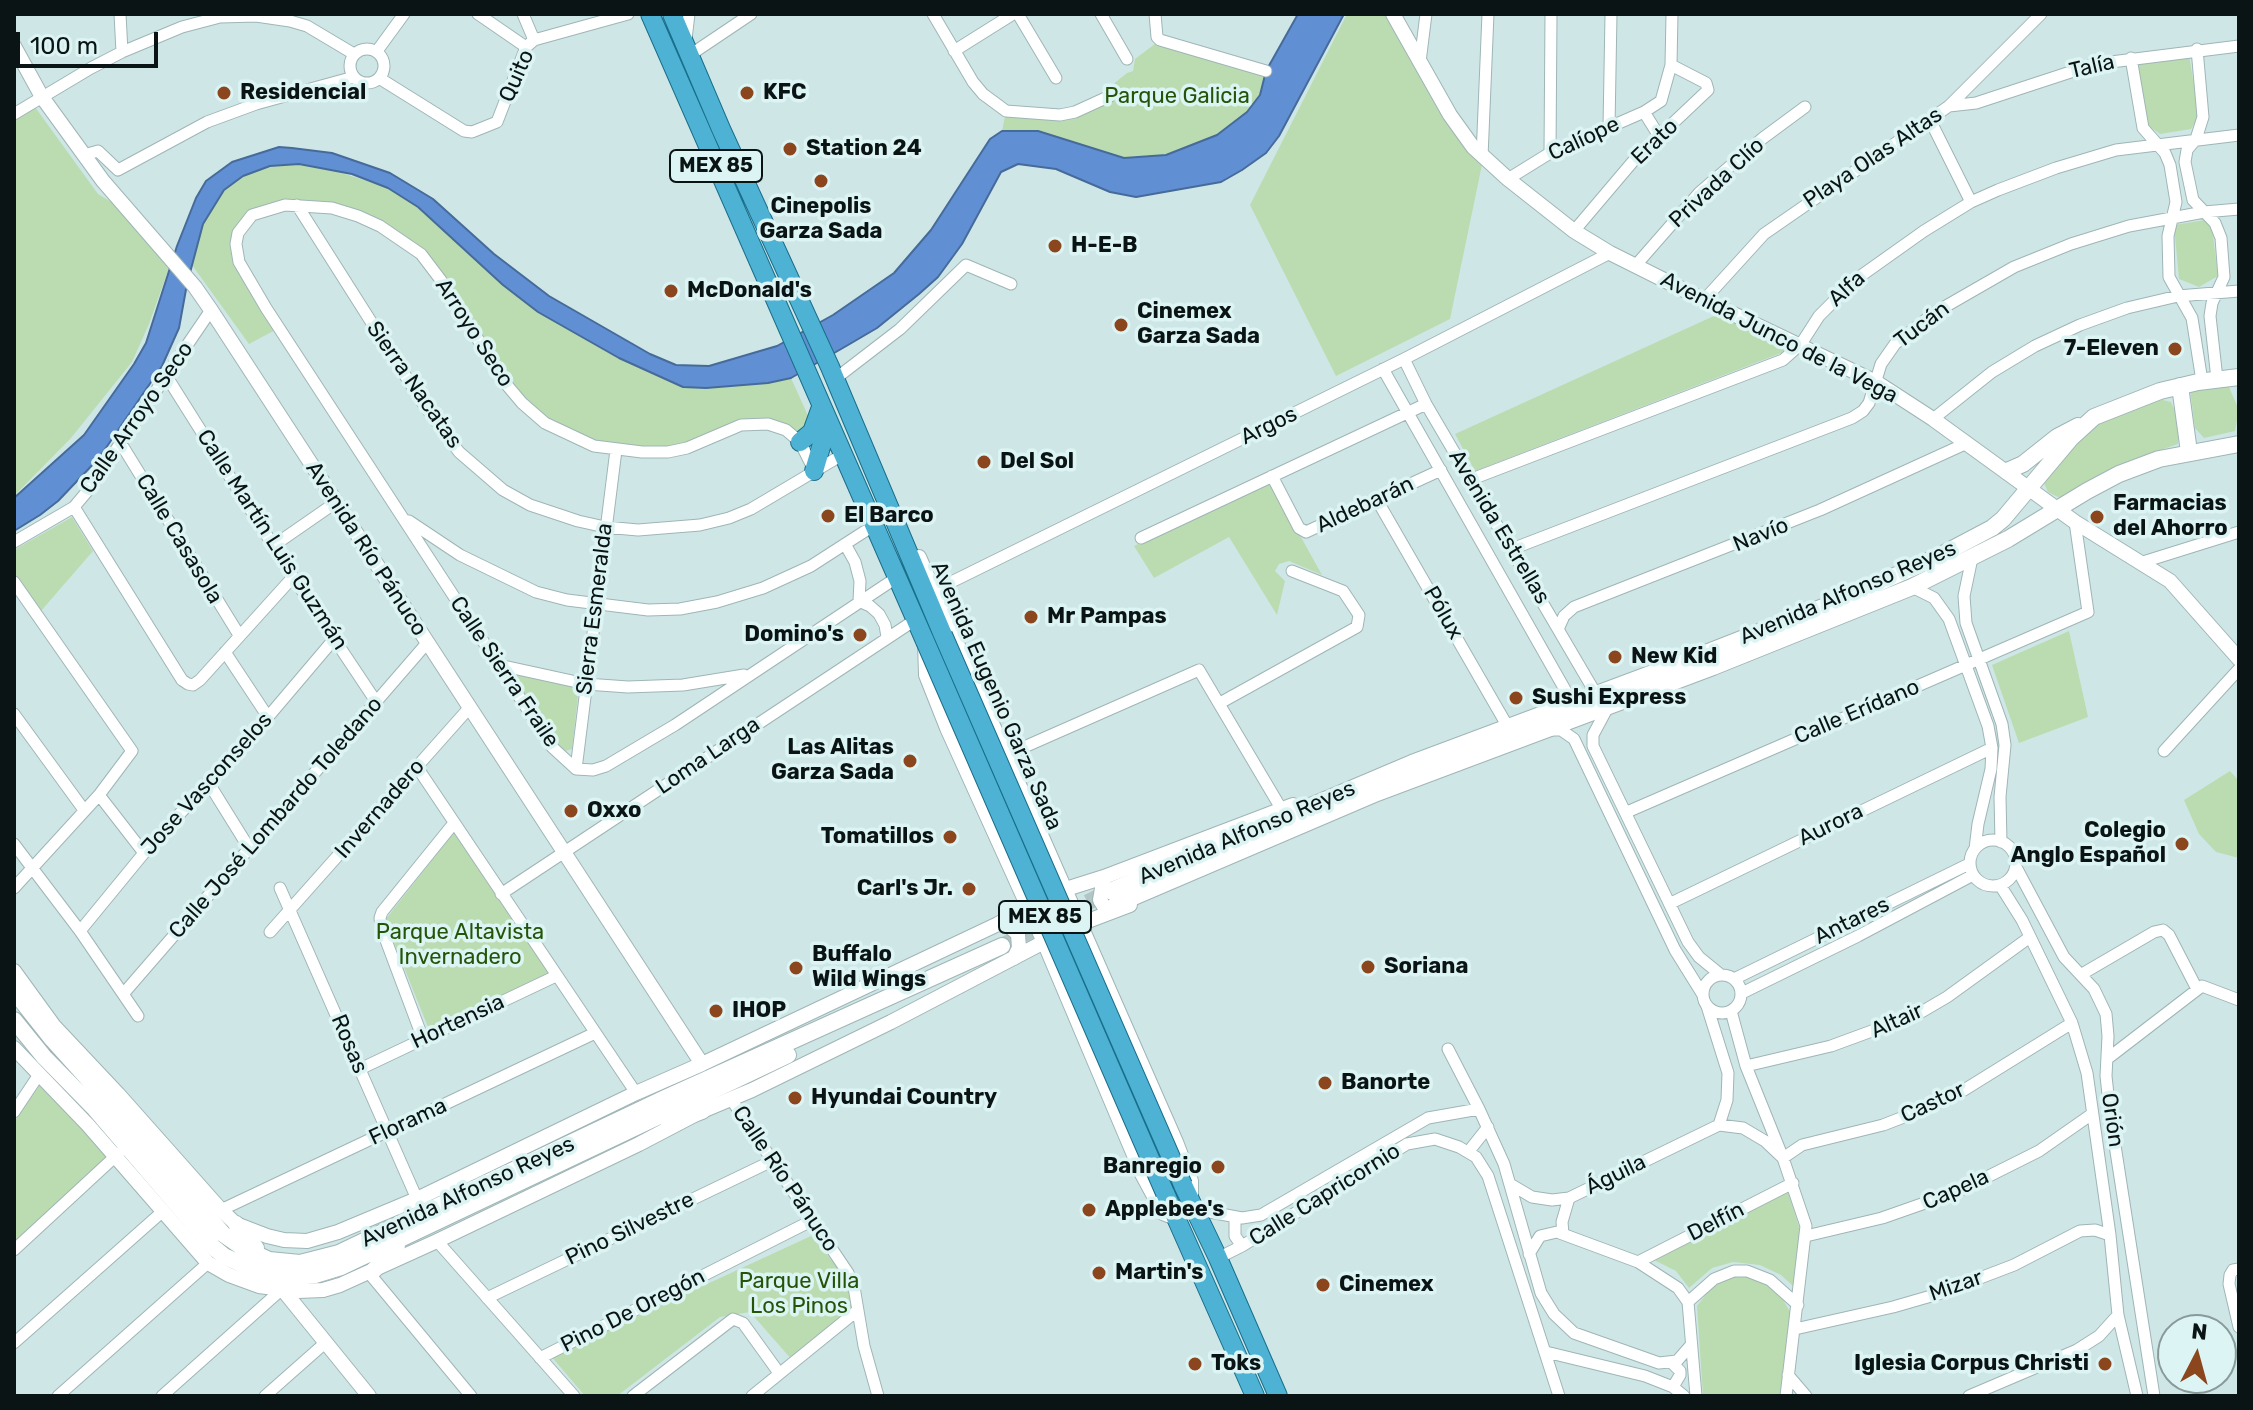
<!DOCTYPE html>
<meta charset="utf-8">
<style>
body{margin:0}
#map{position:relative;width:2253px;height:1410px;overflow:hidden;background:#cfe6e7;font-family:Rubik,sans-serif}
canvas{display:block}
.frame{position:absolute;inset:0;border:16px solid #0b1414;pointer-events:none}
.north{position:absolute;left:2157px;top:1314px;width:80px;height:80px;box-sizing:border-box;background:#dcf4f4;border:2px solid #889a9a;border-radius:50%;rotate:6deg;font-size:22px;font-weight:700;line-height:32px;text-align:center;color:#0b1414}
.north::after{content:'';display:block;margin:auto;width:28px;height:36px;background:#8b461e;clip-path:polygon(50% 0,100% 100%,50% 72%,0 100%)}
.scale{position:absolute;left:16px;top:32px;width:142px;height:36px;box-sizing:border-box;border:4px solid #0b1414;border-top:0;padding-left:10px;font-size:24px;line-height:28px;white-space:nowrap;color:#0b1414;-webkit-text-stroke:6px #dcf4f4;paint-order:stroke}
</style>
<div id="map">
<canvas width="2253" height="1410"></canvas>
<div class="frame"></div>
<div class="north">N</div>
<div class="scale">100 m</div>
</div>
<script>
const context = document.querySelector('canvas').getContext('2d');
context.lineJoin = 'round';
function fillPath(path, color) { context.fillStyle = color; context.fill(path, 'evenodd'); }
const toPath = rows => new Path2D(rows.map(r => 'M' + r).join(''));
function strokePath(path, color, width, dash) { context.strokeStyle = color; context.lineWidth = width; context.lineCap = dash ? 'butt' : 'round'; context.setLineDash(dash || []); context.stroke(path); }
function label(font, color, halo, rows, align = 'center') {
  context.font = font + ' Rubik,sans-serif'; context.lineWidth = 7; context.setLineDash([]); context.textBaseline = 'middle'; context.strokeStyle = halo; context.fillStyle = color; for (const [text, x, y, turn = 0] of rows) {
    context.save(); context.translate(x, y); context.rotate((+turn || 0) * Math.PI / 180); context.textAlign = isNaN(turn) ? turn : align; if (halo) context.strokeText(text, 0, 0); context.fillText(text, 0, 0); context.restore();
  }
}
fillPath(toPath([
 [1347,14,1390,14,1484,155,1450,319,1336,376,1250,205],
 [1160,40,1266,71,1260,95,1247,112,1217,135,1166,155,1124,158,1038,131,1002,131,1006,111,1060,115,1110,95,1106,90,1127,73,1133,71,1135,59],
 [2189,55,2199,115,2191,129,2160,134,2147,125,2136,61],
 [35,107,98,194,118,206,169,268,149,324,132,362,71,438,14,496,14,118],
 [284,163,323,167,389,188,418,207,503,285,538,312,586,339,683,387,706,388,791,378,814,429,810,435,753,424,703,442,633,451,569,434,522,403,421,254,380,226,307,205,246,219,237,254,279,328,249,344,192,265,203,224,224,190,242,176],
 [2211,219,2218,276,2199,287,2179,279,2174,225],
 [1716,315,1794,348,1475,471,1455,434],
 [2229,387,2239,410,2235,431,2204,438,2195,428,2190,389],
 [2147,396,2171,402,2179,421,2178,444,2131,460,2062,499,2048,492,2044,483,2082,430],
 [1270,481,1322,575,1289,561,1279,564,1275,571,1285,581,1277,615,1229,537,1154,578,1134,546],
 [72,517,93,551,41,611,14,575,14,550],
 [2069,631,2088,717,2019,743,1992,665],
 [510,669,579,686,572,749,565,751,560,748,510,673],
 [2230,771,2239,781,2239,858,2216,852,2199,834,2184,800],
 [455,831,551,972,430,1032,385,920],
 [44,1082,110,1153,105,1160,14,1242,14,1122,39,1086],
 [1787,1189,1800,1230,1793,1286,1781,1275,1760,1265,1733,1262,1712,1268,1689,1288,1676,1271,1652,1259],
 [811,1236,846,1277,853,1313,792,1360,750,1312,720,1317,617,1396,585,1396,551,1356],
 [1735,1275,1763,1279,1779,1293,1792,1315,1781,1396,1703,1396,1697,1306,1711,1288]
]), '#bbdcb0');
const water = toPath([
 [1298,14,1344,14,1279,136,1266,153,1242,170,1221,182,1136,197,1110,192,1056,169,1018,164,1001,172,962,244,938,277,919,294,877,328,848,345,791,378,768,383,706,388,683,387,619,358,538,312,503,285,418,207,388,188,352,174,299,164,270,166,243,176,224,190,203,224,187,284,179,328,162,366,99,458,58,501,40,515,14,531,14,498,84,435,134,364,146,343,177,246,196,198,206,181,232,162,279,147,292,148,332,153,390,173,433,199,494,254,549,296,650,354,676,365,709,366,777,346,833,315,894,273,931,230,990,139,1002,131,1038,131,1124,158,1166,155,1217,135,1247,112,1260,95,1266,71,1298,14]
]);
fillPath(water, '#6090d3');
strokePath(water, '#466b9a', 2);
strokePath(toPath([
 [1002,946,1110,891]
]), '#b2c6c7', 16, [16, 8]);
const minor = toPath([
 [120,14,122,52],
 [478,14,526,47],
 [523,14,534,40],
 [933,14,973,82,983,94,1006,111,1060,115,1075,112,1110,96],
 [1018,14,1056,78],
 [1101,14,1127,59],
 [1155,14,1157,37,1160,40,1266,71],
 [686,39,689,14],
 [2197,49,2203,117,2196,139,2187,150,2185,162,2193,200,2215,223,2221,238,2224,277,2212,303,2210,316,2217,379],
 '350 66a17 17 0 1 1 34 0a17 17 0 1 1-34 0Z',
 [377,51,404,14],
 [954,51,1013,14],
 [690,55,751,14],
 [2131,58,2143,128,2165,153,2170,165,2176,202,2168,236,2169,277,2192,318,2202,381],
 [1420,62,1426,14],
 [379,78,464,131,472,132,497,122,526,47,534,40,628,14],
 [1949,106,1976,103,2095,64,2239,46],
 [1644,112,1659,136],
 [14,114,91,68,122,52,182,27,220,17,256,16,290,21,307,26,354,54],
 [1930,120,1971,202],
 [1609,127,1611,14],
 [1550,153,1551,14],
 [84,155,98,151,118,170,207,122,256,104,354,77],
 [1482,157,1488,14],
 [1508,179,1550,153,1644,112,1661,101,1671,65,1672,14],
 [297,205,422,402,459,452,503,490,530,505,578,521,605,527,638,530,700,525,729,518,751,509,842,455],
 [1574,231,1635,159,1708,90,1706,83,1671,65],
 [1636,265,1699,193,1763,138,1805,107],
 [1704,300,1764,234,1949,106,2041,14],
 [1404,359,1426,404,1596,694],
 [1383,369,1572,702],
 [167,377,293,577,377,703],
 [835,379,900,329,966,265,1011,284],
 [1933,419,1992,372,2035,346,2080,325,2127,308,2178,296,2239,291],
 [120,442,239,635],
 [814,470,800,442,786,430,768,424,741,425,687,448,668,452,642,452,594,446,545,423,522,403,506,384,440,279,421,254,380,226,358,216,332,208,285,205,252,215,238,233,236,244,239,262,266,308,552,747,576,769,593,770,606,766,675,725,896,578],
 [1272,476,1299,528,1306,532,1441,470],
 [1472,479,1783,360,1801,344,1819,316,1855,280,1924,231,1971,202,1998,190,2056,168,2116,150,2239,135],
 [1377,500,1508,727],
 [74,507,182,680,188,684,193,685,200,680,293,577],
 [409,521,460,555,536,592,567,600,648,610,680,609,717,602,763,588,811,566,873,526],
 [1141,538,1426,404],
 [14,542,74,507,90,488,211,310],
 [845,544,855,562,860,581,859,601,870,606,879,614,885,625,887,637],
 [273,546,335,503],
 [1512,549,1852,418,1863,411,1869,403,1881,364,1895,344,1934,313,2014,267,2071,244,2129,226,2204,212,2239,209],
 [1972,558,1964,596,1966,623,2002,724,2005,745,2000,797,2001,842],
 [2143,562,2239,532],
 [14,582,132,751,99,795,14,888],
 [1912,587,1934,598,1949,619,1988,726,1992,748,1991,769,1978,824,1975,849],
 [929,593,1404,359,1610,253],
 [1559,627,1564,616,1574,607,1820,510,1967,443],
 [225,652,268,717],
 [499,665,586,684,628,687,683,685,744,675],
 [1220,703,1357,627,1359,615,1343,591,1292,571],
 [1608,707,1593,735,1593,746,1688,942,1699,957,1721,975],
 [14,714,84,810],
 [1549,730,1561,730,1574,739,1675,950,1703,995],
 [2164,751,2239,669],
 [1006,755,1199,670,1282,810],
 [417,767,636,1093],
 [576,769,616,450],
 [208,782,249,848],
 [99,795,144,853],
 [1627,812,2088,612,2075,522],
 '1970 863a23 23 0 1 1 46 0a23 23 0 1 1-46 0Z',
 [14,844,80,931,138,1016],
 [2016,867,2064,957,2094,989,2106,1014,2108,1036,2106,1076,2110,1113,2154,1396],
 [2000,885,2022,920,2072,1023,2087,1073,2110,1235,2118,1315,2137,1396],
 [280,888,417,1199],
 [501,894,915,620],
 [1671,903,1992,748],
 [80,931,144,853,268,717,335,638],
 [270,932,470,707],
 [2082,974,2154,932,2163,930,2169,935,2197,989],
 '1703 994a19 19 0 1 1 38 0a19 19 0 1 1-38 0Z',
 [1734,979,1969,864],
 [124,993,427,643],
 [1742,993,1858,936,1973,875],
 [1707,1006,1728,1073,1727,1100,1719,1125],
 [1731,1011,1746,1066,1783,1158,1802,1145,1883,1125,1927,1108,1964,1090,2072,1023],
 [423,1039,381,927,380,918,382,912,454,823],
 [1448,1049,1479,1109,1504,1164,1541,1293,1554,1314,1574,1333,1659,1363,1677,1361,1691,1345],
 [2107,1059,2202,986,2239,1000],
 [1746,1066,1831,1046,1918,1014,1947,997,2030,937],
 [360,1069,556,976],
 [731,1099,848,1273,854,1287,864,1346,878,1396],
 [14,1112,38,1076],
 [1469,1151,1488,1127],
 [1510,1184,1532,1197,1552,1200,1569,1198,1719,1125,1743,1128,1765,1141,1783,1158,1806,1226,1786,1396],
 [1194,1209,1242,1218,1261,1215,1428,1118,1479,1109],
 [221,1210,595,1033],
 [1235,1217,1235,1236,1242,1246],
 [1563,1234,1562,1222,1569,1198],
 [1806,1236,1882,1218,1959,1191,2039,1151,2092,1114],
 [437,1241,574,1396],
 [14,1250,119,1153],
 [1529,1254,1540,1236,1557,1232,1638,1262,1678,1288,1688,1302,1696,1396],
 [1218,1258,1242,1246,1407,1144,1435,1139,1459,1147,1476,1157,1488,1176,1559,1396],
 [1638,1262,1793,1183],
 [2239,1269,2233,1270,2230,1275,2229,1284,2239,1327],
 [369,1273,471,1396],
 [487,1298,774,1160],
 [1688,1302,1714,1279,1734,1271,1747,1271,1770,1280,1798,1305],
 [1795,1329,1893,1307,1938,1294,2014,1265,2080,1231,2095,1230,2110,1235],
 [14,1343,162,1212],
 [1546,1352,1645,1376,1673,1387,1684,1396],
 [540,1358,811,1221],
 [1673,1364,1680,1371,1680,1375,1673,1387],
 [1788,1375,1806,1396],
 [58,1396,208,1263],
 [162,1396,281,1290],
 [265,1396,325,1343],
 [633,1396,733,1319,743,1323,779,1373],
 [752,1396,858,1310],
 [1969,1396,2077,1350,2099,1336,2118,1315]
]);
const tertiary = toPath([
 [1393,14,1450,115,1473,147,1508,179,1574,231,1610,253,1704,300,1876,382,1933,419,2075,522,2170,581,2239,659],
 [14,46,42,97,103,181,195,287,211,310,702,1064],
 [919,557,1176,1142,1191,1181,1191,1199],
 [925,642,926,675,947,728,1044,942,1142,1174,1163,1213,1178,1219],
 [1104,877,1100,900,1105,908,1114,911],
 [1057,889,1066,889,1104,877,1293,805],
 [998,924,1009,926,1018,934,1019,948,1014,958],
 [14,971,54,1026,118,1094,221,1210,236,1224,267,1236,284,1240,307,1241,338,1232,417,1199,636,1093,702,1064,998,924,1027,908,1061,896,1066,889],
 [14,1048,88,1125,208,1263,229,1275,259,1286,298,1291,323,1290,340,1285,437,1241,639,1144,702,1111,752,1090,891,1022,1044,942,1051,935,1130,905],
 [279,1285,369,1396]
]);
const secondary = toPath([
 [2180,386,2189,452],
 [2007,471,2023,464,2057,437,2078,426],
 [1110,891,1412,763,1693,658,1836,602,1937,557,1992,528,2003,519,2071,438,2094,417,2160,391,2198,382,2239,377],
 [1115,905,1377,793,1713,667,1912,587,2008,539,2087,491,2119,474,2159,459,2239,444],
 [14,991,52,1039,133,1129,223,1234,243,1248,269,1260,300,1263,339,1253,663,1099,1002,946],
 [14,1020,44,1057,95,1109,213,1247,224,1256,254,1270,288,1278,315,1275,341,1267,788,1055],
 [669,1123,702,1111],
 [236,1224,256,1248],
 [373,1271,397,1246]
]);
const trunk = toPath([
 [650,14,925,641],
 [672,14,721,129,830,367,943,635],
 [800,442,812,432,820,410],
 [814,471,828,423],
 [1183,1185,1218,1258,1278,1396],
 [1165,1193,1255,1396]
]);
strokePath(minor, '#9fb5b6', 13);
strokePath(tertiary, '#9fb5b6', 16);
strokePath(secondary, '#9fb5b6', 18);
strokePath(trunk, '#196e8a', 20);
strokePath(minor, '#fff', 11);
strokePath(tertiary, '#fff', 14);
strokePath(secondary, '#fff', 16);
strokePath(trunk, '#4eb2d4', 18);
const trunkBridge = toPath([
 [943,635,1183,1185],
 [925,641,1165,1193]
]);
strokePath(trunkBridge, '#196e8a', 20, []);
strokePath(trunkBridge, '#4eb2d4', 18);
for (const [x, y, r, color] of [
 [224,93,8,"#8b461e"],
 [747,93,8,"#8b461e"],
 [790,149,8,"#8b461e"],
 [821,181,8,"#8b461e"],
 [1055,246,8,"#8b461e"],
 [671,291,8,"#8b461e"],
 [1121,325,8,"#8b461e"],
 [2175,349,8,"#8b461e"],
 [984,462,8,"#8b461e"],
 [828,516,8,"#8b461e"],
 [2097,517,8,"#8b461e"],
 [1031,617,8,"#8b461e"],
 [860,635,8,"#8b461e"],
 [1615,657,8,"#8b461e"],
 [1516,698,8,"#8b461e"],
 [910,761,8,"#8b461e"],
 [571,811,8,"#8b461e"],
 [950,837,8,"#8b461e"],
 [2182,844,8,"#8b461e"],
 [969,889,8,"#8b461e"],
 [1368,967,8,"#8b461e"],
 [796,968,8,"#8b461e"],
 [716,1011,8,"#8b461e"],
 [1325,1083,8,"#8b461e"],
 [795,1098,8,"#8b461e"],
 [1218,1167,8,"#8b461e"],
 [1089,1210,8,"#8b461e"],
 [1099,1273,8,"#8b461e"],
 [1323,1285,8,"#8b461e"],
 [1195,1364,8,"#8b461e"],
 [2105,1364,8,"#8b461e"]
]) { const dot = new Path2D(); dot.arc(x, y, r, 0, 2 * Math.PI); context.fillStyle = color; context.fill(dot); strokePath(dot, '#dcf4f4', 3); }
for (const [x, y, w] of [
 [716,166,92],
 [1045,917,92]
]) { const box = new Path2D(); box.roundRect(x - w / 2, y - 16, w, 32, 6); context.fillStyle = '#dcf4f4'; context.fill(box); strokePath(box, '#0b1414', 2); }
label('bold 20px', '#0b1414', null, [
 ["MEX 85",716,166],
 ["MEX 85",1045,917]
]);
label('22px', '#0b1414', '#dcf4f4', [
 ["Talía",2092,67,-13],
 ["Quito",517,76,-66],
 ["Calíope",1584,139,-25],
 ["Erato",1655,142,-44],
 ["Playa Olas Altas",1873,158,-34],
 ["Privada Clío",1717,183,-43],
 ["Alfa",1847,289,-42],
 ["Tucán",1922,325,-37],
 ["Arroyo Seco",474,333,57],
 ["Avenida Junco de la Vega",1779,338,27],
 ["Sierra Nacatas",414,385,55],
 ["Calle Arroyo Seco",137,418,-55],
 ["Argos",1269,426,-26],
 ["Aldebarán",1365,505,-25],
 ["Avenida Estrellas",1499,527,59],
 ["Navío",1761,535,-22],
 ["Calle Casasola",179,539,59],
 ["Calle Martín Luis Guzmán",272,540,57],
 ["Avenida Río Pánuco",366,549,57],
 ["Avenida Alfonso Reyes",1848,593,-23],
 ["Sierra Esmeralda",595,609,-83],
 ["Pólux",1443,613,60],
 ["Calle Sierra Fraile",504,672,56],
 ["Avenida Eugenio Garza Sada",996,696,66],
 ["Calle Erídano",1857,712,-23],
 ["Loma Larga",708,756,-34],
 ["Jose Vasconselos",207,784,-48],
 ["Invernadero",380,809,-49],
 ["Calle José Lombardo Toledano",276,818,-49],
 ["Aurora",1831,825,-26],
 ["Avenida Alfonso Reyes",1247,833,-23],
 ["Antares",1852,921,-26],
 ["Altair",1897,1021,-24],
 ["Hortensia",458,1022,-25],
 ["Rosas",349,1044,67],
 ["Castor",1933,1103,-25],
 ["Orión",2112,1120,82],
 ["Florama",408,1122,-25],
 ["Águila",1616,1175,-26],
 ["Calle Río Pánuco",785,1179,56],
 ["Capela",1956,1190,-24],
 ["Avenida Alfonso Reyes",468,1192,-25],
 ["Calle Capricornio",1325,1195,-32],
 ["Delfín",1716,1222,-27],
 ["Pino Silvestre",630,1229,-26],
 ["Mizar",1956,1286,-19],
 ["Pino De Oregón",633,1311,-27]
]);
label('bold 22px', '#0b1414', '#dcf4f4', [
 ["Residencial",240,93],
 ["KFC",763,93],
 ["Station 24",806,149],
 ["Cinepolis",821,207,"center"],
 ["Garza Sada",821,232,"center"],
 ["H-E-B",1071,246],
 ["McDonald's",687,291],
 ["Cinemex",1137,312],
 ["Garza Sada",1137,337],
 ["7-Eleven",2159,349,"right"],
 ["Del Sol",1000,462],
 ["Farmacias",2113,504],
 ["del Ahorro",2113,529],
 ["El Barco",844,516],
 ["Mr Pampas",1047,617],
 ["Domino's",844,635,"right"],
 ["New Kid",1631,657],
 ["Sushi Express",1532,698],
 ["Las Alitas",894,748,"right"],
 ["Garza Sada",894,773,"right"],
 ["Oxxo",587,811],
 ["Colegio",2166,831,"right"],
 ["Anglo Español",2166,856,"right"],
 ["Tomatillos",934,837,"right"],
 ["Carl's Jr.",953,889,"right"],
 ["Buffalo",812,955],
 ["Wild Wings",812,980],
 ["Soriana",1384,967],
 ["IHOP",732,1011],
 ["Banorte",1341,1083],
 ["Hyundai Country",811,1098],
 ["Banregio",1202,1167,"right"],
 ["Applebee's",1105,1210],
 ["Martin's",1115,1273],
 ["Cinemex",1339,1285],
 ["Toks",1211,1364],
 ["Iglesia Corpus Christi",2089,1364,"right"]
], 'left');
label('22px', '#235408', '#dcf4f4', [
 ["Parque Galicia",1177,97],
 ["Parque Altavista",460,933],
 ["Invernadero",460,958],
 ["Parque Villa",799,1282],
 ["Los Pinos",799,1307]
]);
</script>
